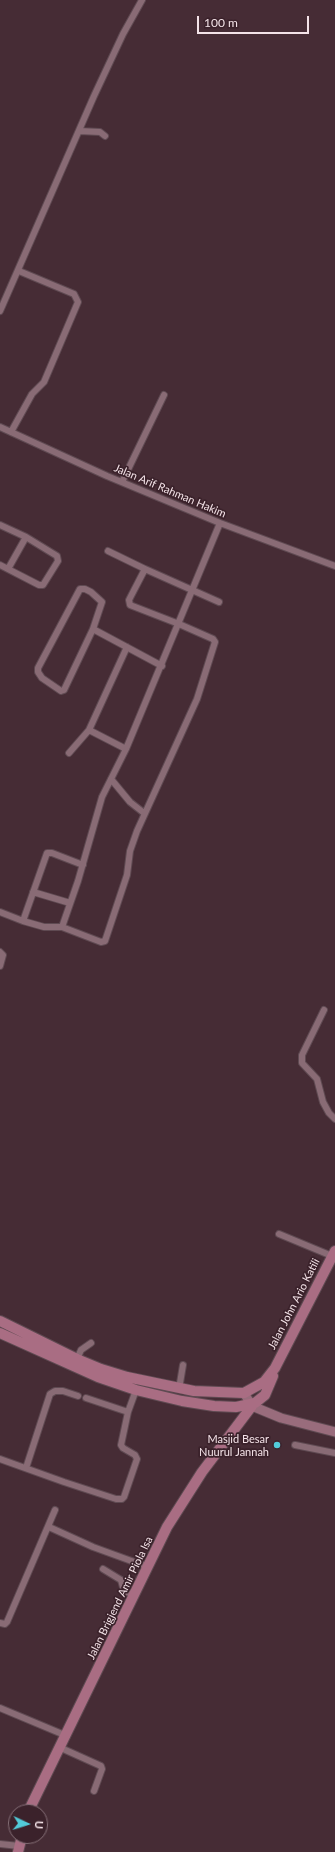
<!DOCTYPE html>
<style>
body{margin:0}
#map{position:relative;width:335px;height:1852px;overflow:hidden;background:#462c35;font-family:Lato,sans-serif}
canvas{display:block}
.north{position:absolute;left:8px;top:1804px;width:40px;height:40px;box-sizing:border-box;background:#3b222b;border:1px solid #856f77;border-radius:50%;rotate:94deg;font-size:11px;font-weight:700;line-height:16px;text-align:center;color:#f4e3e8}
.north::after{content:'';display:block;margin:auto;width:14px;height:18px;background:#52cbd9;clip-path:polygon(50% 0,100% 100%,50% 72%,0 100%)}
.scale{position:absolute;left:197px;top:16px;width:112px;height:18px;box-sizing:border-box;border:2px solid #f4e3e8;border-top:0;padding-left:5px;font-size:12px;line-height:14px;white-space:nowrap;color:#f4e3e8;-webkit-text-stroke:3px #3b222b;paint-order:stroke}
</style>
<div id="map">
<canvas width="335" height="1852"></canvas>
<div class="north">U</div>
<div class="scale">100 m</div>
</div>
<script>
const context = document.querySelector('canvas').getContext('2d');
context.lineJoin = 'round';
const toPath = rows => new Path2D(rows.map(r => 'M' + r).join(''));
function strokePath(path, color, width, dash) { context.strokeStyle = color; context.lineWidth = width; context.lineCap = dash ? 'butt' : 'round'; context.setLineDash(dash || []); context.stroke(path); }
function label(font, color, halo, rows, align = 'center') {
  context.font = font + ' Lato,sans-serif'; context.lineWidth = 3.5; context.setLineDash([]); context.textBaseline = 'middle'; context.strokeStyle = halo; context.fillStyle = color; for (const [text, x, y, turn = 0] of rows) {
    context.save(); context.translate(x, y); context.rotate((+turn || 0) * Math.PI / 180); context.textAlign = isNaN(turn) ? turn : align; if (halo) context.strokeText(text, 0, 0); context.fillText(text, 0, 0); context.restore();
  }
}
const street = toPath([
 [79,131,100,132,105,136],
 [0,311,94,96,123,34,142,0],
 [0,427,107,476,220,523,335,566],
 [11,432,32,394,44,382,78,302,74,294,19,271],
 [122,482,164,395],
 [0,525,26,537,8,569],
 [108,551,145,569,219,602],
 [0,565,39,585,43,585,58,561,57,556,26,537],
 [93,629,102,602,91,592,85,589,80,589,38,668,38,672,42,678,61,691,64,690,93,629,162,666],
 [126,749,89,730,127,647],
 [69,753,89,730],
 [111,779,130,802,144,813],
 [33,892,70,903],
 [0,912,23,921,47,853,52,853,83,865],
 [23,921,44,927,62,927,101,942,105,941,127,875,130,851,137,831,197,699,215,642,213,639,179,624,130,605,129,600,131,596,145,569],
 [62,927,78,881,102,797,126,749,220,523],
 [0,952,3,955,0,966],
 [324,1010,302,1055,302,1063,317,1079,323,1102,329,1113,335,1119],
 [279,1234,332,1256],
 [77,1359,81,1350,91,1343],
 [179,1389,183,1365],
 [86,1398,128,1412,136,1390],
 [295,1445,335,1453],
 [0,1459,64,1482,116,1499,122,1499,124,1497,137,1459,135,1455,123,1448,121,1445,128,1412],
 [26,1468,50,1394,55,1391,63,1391,78,1396],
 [49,1527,93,1547,148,1567],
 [103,1569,121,1580,124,1591,134,1595],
 [0,1623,5,1624,7,1622,55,1510],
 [0,1708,67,1736],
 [61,1748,101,1766,102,1769,94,1791],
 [0,1844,19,1846]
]);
const secondary = toPath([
 [244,1393,252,1406,281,1418,335,1432]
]);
const primary = toPath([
 [0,1321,77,1359,101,1369,127,1377,194,1391,244,1393,264,1382,275,1368,335,1251],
 [0,1333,98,1377,136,1390,182,1401,214,1406,236,1407,255,1403,265,1395,273,1376],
 [28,1812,167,1527,202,1472,252,1406],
 [18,1852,22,1836]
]);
strokePath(street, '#5f4a52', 8);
strokePath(secondary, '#5f4a52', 11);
strokePath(primary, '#5f4a52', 12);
strokePath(street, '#896b75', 6);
strokePath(secondary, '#996c7c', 9);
strokePath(primary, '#a96d83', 10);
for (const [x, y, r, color] of [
 [277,1445,4,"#52cbd9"]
]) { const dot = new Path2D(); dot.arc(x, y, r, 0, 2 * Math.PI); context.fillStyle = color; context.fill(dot); strokePath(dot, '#3b222b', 1.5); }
label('11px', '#f4e3e8', '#3b222b', [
 ["Jalan Arif Rahman Hakim",170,491,23],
 ["Jalan John Ario Katili",294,1304,-63],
 ["Jalan Brigjend Amir Piola Isa",120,1598,-64]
]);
label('11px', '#f4e3e8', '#3b222b', [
 ["Masjid Besar",269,1439],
 ["Nuurul Jannah",269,1452]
], 'right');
</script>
